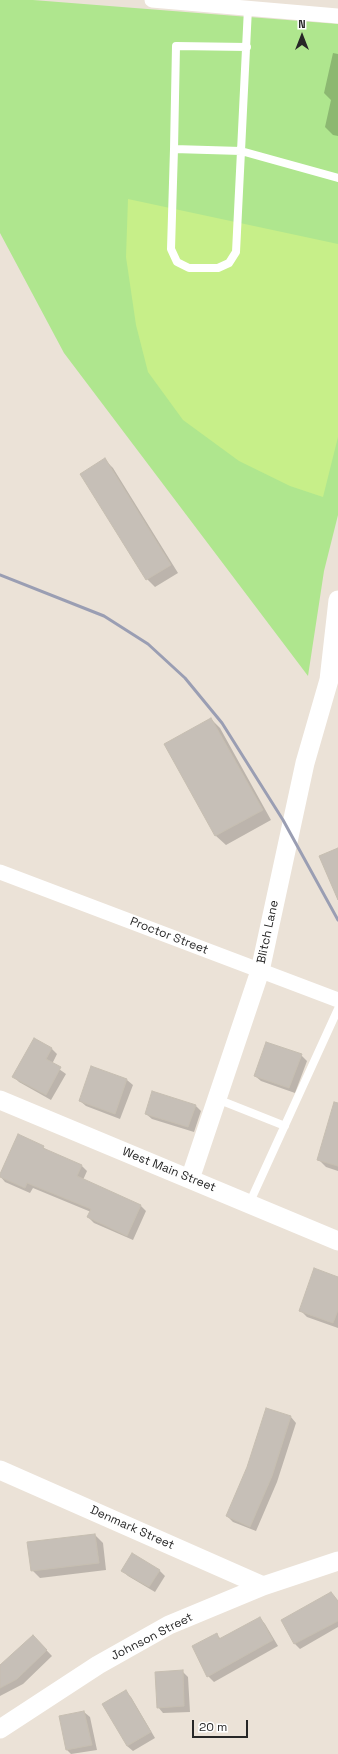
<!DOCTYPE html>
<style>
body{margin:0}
#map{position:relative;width:338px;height:1754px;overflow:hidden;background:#ebe2d7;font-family:"Space Grotesk",sans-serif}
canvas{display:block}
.north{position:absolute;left:282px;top:16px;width:40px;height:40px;-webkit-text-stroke:3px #fff;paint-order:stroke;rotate:0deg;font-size:11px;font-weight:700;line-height:16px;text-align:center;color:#272727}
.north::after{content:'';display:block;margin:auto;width:14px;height:18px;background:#272727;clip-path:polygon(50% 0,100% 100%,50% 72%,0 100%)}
.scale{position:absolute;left:192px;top:1720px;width:56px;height:18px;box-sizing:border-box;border:2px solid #272727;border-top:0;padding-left:5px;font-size:12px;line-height:14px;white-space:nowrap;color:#272727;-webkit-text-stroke:3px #fff;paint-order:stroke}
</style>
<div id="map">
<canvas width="338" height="1754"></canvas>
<div class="north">N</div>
<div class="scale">20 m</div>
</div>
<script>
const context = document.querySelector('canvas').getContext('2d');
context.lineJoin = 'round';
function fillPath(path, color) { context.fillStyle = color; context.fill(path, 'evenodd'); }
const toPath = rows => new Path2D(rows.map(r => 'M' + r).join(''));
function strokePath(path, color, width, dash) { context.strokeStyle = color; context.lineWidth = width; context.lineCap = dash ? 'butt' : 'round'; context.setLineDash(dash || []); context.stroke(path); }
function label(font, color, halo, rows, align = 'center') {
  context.font = font + ' "Space Grotesk",sans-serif'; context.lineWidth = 3; context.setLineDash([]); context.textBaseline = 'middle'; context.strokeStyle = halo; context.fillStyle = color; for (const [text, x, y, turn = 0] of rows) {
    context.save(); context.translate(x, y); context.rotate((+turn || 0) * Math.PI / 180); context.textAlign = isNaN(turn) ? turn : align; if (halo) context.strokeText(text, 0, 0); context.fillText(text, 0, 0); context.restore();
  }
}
fillPath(toPath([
 [0,0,33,0,338,24,338,515,324,571,308,676,64,353,0,233]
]), '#afe68e');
fillPath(toPath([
 [128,199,338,244,338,437,323,497,290,486,239,461,183,420,148,372,136,325,126,257]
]), '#c7ef89');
fillPath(toPath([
 [333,53,338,54,338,136,333,135,325,127,331,100,324,93],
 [105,460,113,468,178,573,155,587,147,579],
 [211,719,220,728,271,820,226,845,216,836,165,744],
 [35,1039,52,1049,57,1054,52,1064,66,1074,51,1100,19,1082,14,1077],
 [301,1055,307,1061,295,1093,261,1081,255,1076],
 [92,1067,127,1080,133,1085,120,1119,86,1106,80,1101],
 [195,1105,201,1111,194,1132,152,1119,146,1114],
 [338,1109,338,1171,326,1167,318,1159],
 [43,1147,49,1152,81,1165,87,1171,83,1180,141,1206,146,1211,133,1240,94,1223,88,1217,91,1212,33,1188,30,1193,5,1182,0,1176],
 [338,1278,338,1328,307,1317,300,1310],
 [267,1409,291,1417,296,1423,277,1482,256,1531,233,1522,227,1516,248,1467],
 [95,1535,103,1543,106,1570,40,1578,32,1570],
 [122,1570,159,1570,165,1576,155,1592,128,1576],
 [331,1593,338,1601,338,1627,300,1649,295,1644,283,1620],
 [260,1618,265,1624,278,1646,214,1682,208,1676,217,1635,221,1639],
 [33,1636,52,1656,23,1684,0,1696,0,1667],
 [182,1671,188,1677,190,1712,163,1713,158,1707],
 [125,1692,131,1697,155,1738,133,1751,127,1746],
 [84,1712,90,1717,97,1750,71,1754,67,1750,60,1717]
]), '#0003');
const building = toPath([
 [105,458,171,565,146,580,80,474,105,458],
 [211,718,263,810,215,836,164,744,211,718],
 [338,848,338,900,319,856,338,848],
 [34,1038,52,1048,46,1059,61,1067,46,1095,12,1077,34,1038],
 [266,1042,302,1054,289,1088,254,1076,266,1042],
 [91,1066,127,1079,115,1114,79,1101,91,1066],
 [152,1091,196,1105,188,1127,145,1114,152,1091],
 [334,1102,338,1103,338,1166,317,1160,334,1102],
 [18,1134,44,1146,43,1148,82,1165,77,1176,141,1205,127,1236,87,1217,91,1209,27,1183,25,1188,0,1177,0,1174,18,1134],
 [314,1268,338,1277,338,1310,333,1323,299,1311,314,1268],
 [266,1408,291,1416,272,1476,250,1527,226,1516,247,1467,266,1408],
 [95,1534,99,1563,31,1571,27,1542,95,1534],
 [132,1553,160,1570,149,1587,121,1571,132,1553],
 [331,1592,338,1601,338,1621,294,1644,281,1620,331,1592],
 [260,1617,273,1640,207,1677,192,1646,217,1633,219,1639,260,1617],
 [33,1635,47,1650,17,1679,0,1688,0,1665,33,1635],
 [183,1670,184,1706,157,1708,155,1672,183,1670],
 [126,1690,151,1732,127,1746,102,1704,126,1690],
 [84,1711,92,1745,66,1750,59,1716,84,1711]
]);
fillPath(building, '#c6bfb7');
strokePath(building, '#c6beb1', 1);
strokePath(toPath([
 [248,8,241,151,338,178],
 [174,149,241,151,236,252,229,263,218,268,189,268,177,262,171,249,174,149,176,46,247,47],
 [217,1099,285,1126],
 [249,1204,338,1009]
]), '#fff', 8);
strokePath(toPath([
 [152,0,338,16],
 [0,872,338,1000]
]), '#fff', 15);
strokePath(toPath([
 [0,1100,338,1241],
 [190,1179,260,971,305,763,329,680,338,600],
 [0,1470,263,1586],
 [0,1729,98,1665,169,1625,263,1586,338,1561]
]), '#fff', 19);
strokePath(toPath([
 [0,575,104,616,148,644,185,678,222,723,283,820,338,920]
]), '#9a9eb3', 3);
label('12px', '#272727', '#fff', [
 ["Blitch Lane",268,932,-78],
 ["Proctor Street",169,936,21],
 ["West Main Street",169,1170,22],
 ["Denmark Street",132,1528,24],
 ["Johnson Street",152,1637,-27]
]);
</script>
